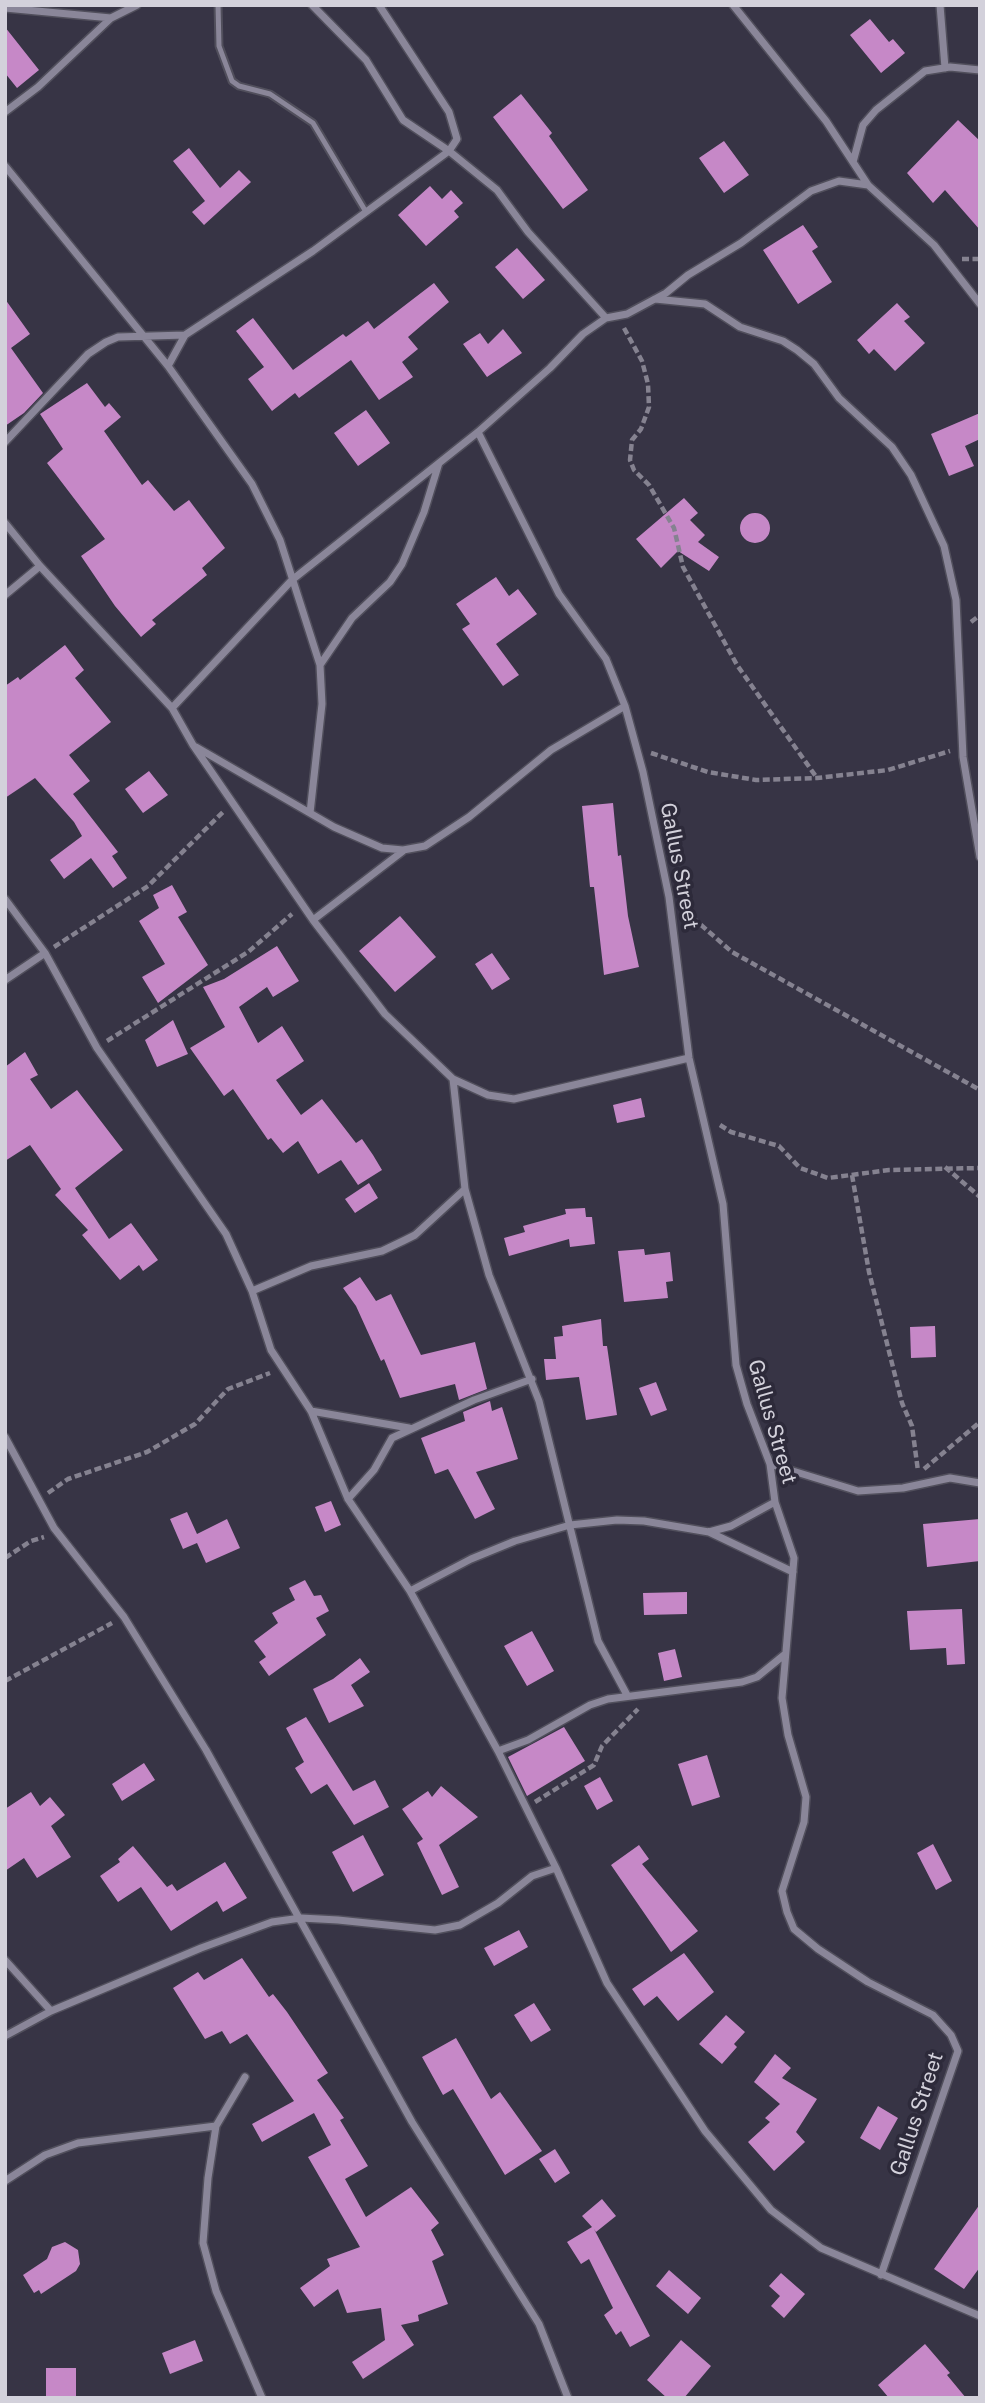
<!DOCTYPE html>
<style>
body{margin:0}
#map{position:relative;width:985px;height:2403px;overflow:hidden;background:#373445;font-family:"Public Sans",sans-serif}
canvas{display:block}
.frame{position:absolute;inset:0;border:7px solid #d3d1db;pointer-events:none}
</style>
<div id="map">
<canvas width="985" height="2403"></canvas>
<div class="frame"></div>
</div>
<script>
const context = document.querySelector('canvas').getContext('2d');
context.lineJoin = 'round';
function fillPath(path, color) { context.fillStyle = color; context.fill(path, 'evenodd'); }
const toPath = rows => new Path2D(rows.map(r => 'M' + r).join(''));
function strokePath(path, color, width, dash) { context.strokeStyle = color; context.lineWidth = width; context.lineCap = dash ? 'butt' : 'round'; context.setLineDash(dash || []); context.stroke(path); }
function label(font, color, halo, rows, align = 'center') {
  context.font = font + ' "Public Sans",sans-serif'; context.lineWidth = 7; context.setLineDash([]); context.textBaseline = 'middle'; context.strokeStyle = halo; context.fillStyle = color; for (const [text, x, y, turn = 0] of rows) {
    context.save(); context.translate(x, y); context.rotate((+turn || 0) * Math.PI / 180); context.textAlign = isNaN(turn) ? turn : align; if (halo) context.strokeText(text, 0, 0); context.fillText(text, 0, 0); context.restore();
  }
}
fillPath(toPath([
 [870,19,889,42,893,39,905,53,881,73,850,35],
 [5,27,39,70,17,88,5,73],
 [521,94,552,133,549,136,588,190,563,209,493,117],
 [958,120,980,141,980,230,945,190,933,203,907,173],
 [724,141,749,175,724,193,699,158],
 [189,148,220,188,239,170,251,182,204,225,192,212,205,201,173,161],
 [430,186,442,199,451,190,463,203,454,211,459,217,426,246,398,215],
 [803,225,818,247,812,251,832,282,798,304,763,250],
 [517,248,545,280,523,299,495,267],
 [434,283,449,302,408,337,418,349,402,362,413,377,379,400,351,360,299,398,295,393,272,411,248,379,264,367,236,331,253,318,293,370,343,334,346,337,368,321,374,329],
 [5,299,30,334,11,348,43,393,24,413,5,426],
 [897,303,910,317,904,321,925,343,895,371,874,349,869,354,857,340],
 [503,329,522,353,487,377,463,344,480,333,488,344],
 [87,383,105,407,109,403,121,417,104,431,142,485,148,480,174,511,189,500,225,548,202,568,207,575,152,620,156,624,141,637,115,606,81,556,105,539,47,463,63,449,40,414],
 [366,410,390,443,358,466,334,433],
 [980,413,980,439,965,446,974,466,949,476,931,434],
 [684,498,698,513,690,520,705,535,698,542,719,557,709,571,678,551,661,568,636,539],
 '740 528a15 15 0 1 1 30 0a15 15 0 1 1-30 0Z',
 [496,577,509,596,518,589,537,614,496,644,519,675,503,686,462,629,470,624,456,604],
 [65,645,84,670,75,678,111,722,69,755,90,781,73,794,118,852,112,856,127,878,113,888,91,858,64,879,50,860,82,836,74,822,35,778,5,798,5,686,18,677,20,680],
 [149,771,168,795,143,813,125,789],
 [613,803,618,856,621,855,628,916,639,967,604,975,594,887,590,887,582,806],
 [172,885,187,912,178,917,208,965,158,1003,142,977,165,964,139,921,159,908,153,895],
 [400,916,436,957,395,992,359,951],
 [277,946,299,981,273,997,267,987,239,1007,258,1043,282,1026,304,1061,276,1080,301,1115,322,1099,356,1143,362,1139,373,1155,382,1170,358,1185,341,1160,318,1174,298,1141,283,1153,271,1138,268,1140,233,1089,224,1096,190,1048,225,1027,203,987,224,979],
 [492,953,510,979,492,990,475,964],
 [173,1020,188,1054,157,1067,145,1040],
 [25,1052,38,1075,30,1079,51,1109,77,1090,123,1150,75,1188,109,1239,131,1223,158,1260,143,1271,139,1265,120,1280,82,1235,88,1230,55,1195,61,1189,30,1145,5,1161,5,1067],
 [641,1098,645,1117,617,1123,613,1105],
 [369,1183,378,1198,355,1213,345,1199],
 [585,1208,586,1217,592,1217,595,1244,570,1247,569,1239,509,1256,504,1238,525,1232,523,1226,566,1214,565,1209],
 [644,1249,645,1255,670,1252,673,1281,666,1282,668,1298,624,1302,618,1251],
 [360,1277,376,1301,391,1294,421,1355,475,1342,487,1389,459,1400,455,1384,400,1398,384,1359,381,1361,356,1306,343,1288],
 [601,1319,603,1346,607,1346,617,1415,586,1420,579,1377,546,1380,544,1359,556,1359,554,1337,563,1336,562,1326],
 [935,1326,936,1357,911,1358,910,1327],
 [656,1382,667,1410,651,1416,639,1388],
 [490,1401,492,1411,502,1407,518,1459,476,1472,495,1509,475,1519,448,1469,435,1474,421,1438,465,1421,463,1412],
 [331,1501,341,1525,325,1532,315,1507],
 [187,1512,197,1534,227,1519,240,1548,206,1563,197,1543,183,1549,170,1519],
 [980,1519,980,1561,927,1567,923,1524],
 [305,1580,314,1596,321,1595,329,1611,316,1618,326,1635,269,1676,259,1662,266,1657,254,1641,278,1623,272,1613,295,1600,289,1588],
 [687,1592,687,1614,644,1615,643,1593],
 [962,1609,965,1664,947,1665,946,1648,910,1650,907,1611],
 [532,1631,554,1671,527,1686,504,1646],
 [675,1649,682,1677,664,1681,658,1653],
 [360,1658,370,1672,351,1685,364,1706,329,1723,313,1689,333,1679],
 [306,1717,353,1791,375,1780,389,1807,354,1825,327,1784,311,1794,295,1768,304,1762,286,1728],
 [564,1727,585,1761,527,1796,508,1757],
 [707,1755,720,1797,692,1806,678,1764],
 [144,1763,155,1780,122,1801,112,1784],
 [600,1777,613,1801,597,1810,584,1786],
 [441,1786,478,1817,439,1845,459,1887,442,1895,417,1843,423,1839,402,1809,428,1791,432,1797],
 [31,1792,40,1806,50,1797,65,1815,51,1826,71,1857,37,1878,24,1858,5,1871,5,1809],
 [363,1835,384,1875,353,1892,332,1852],
 [933,1844,952,1881,936,1890,917,1853],
 [639,1845,649,1859,642,1864,698,1931,671,1952,611,1865],
 [133,1846,167,1887,172,1884,177,1891,225,1862,247,1898,223,1912,217,1901,171,1931,141,1887,118,1902,100,1876,120,1862,118,1859],
 [519,1930,528,1947,494,1966,484,1948],
 [684,1953,714,1992,678,2021,657,1996,644,2006,632,1989],
 [242,1958,269,1997,273,1994,287,2012,328,2073,317,2080,344,2118,340,2120,368,2166,345,2179,366,2217,411,2187,439,2223,431,2230,444,2255,432,2261,448,2304,418,2315,419,2321,401,2325,414,2345,363,2379,352,2362,385,2340,381,2308,347,2313,338,2289,314,2307,300,2288,330,2266,327,2259,360,2247,308,2157,331,2145,314,2113,262,2142,252,2124,294,2101,247,2034,230,2044,222,2031,205,2039,173,1988,198,1972,204,1980],
 [534,2003,551,2030,531,2042,514,2015],
 [726,2015,745,2032,734,2044,737,2047,722,2064,699,2044],
 [456,2038,491,2099,500,2092,542,2151,505,2175,453,2089,443,2095,422,2057],
 [775,2054,791,2068,782,2078,817,2099,796,2132,805,2142,774,2171,748,2142,770,2122,765,2118,780,2104,754,2082],
 [878,2106,898,2118,880,2150,860,2138],
 [555,2149,570,2173,555,2183,539,2159],
 [602,2199,616,2216,596,2232,594,2229,650,2336,630,2347,621,2331,616,2335,604,2315,613,2308,589,2259,581,2264,567,2242,592,2227,582,2216],
 [980,2204,980,2267,964,2289,934,2269],
 [65,2242,78,2250,80,2264,76,2271,41,2294,39,2290,34,2293,23,2275,47,2259,52,2247],
 [669,2270,701,2298,688,2314,656,2286],
 [781,2273,805,2294,784,2318,771,2306,780,2296,769,2286],
 [195,2340,203,2361,170,2374,162,2353],
 [681,2340,711,2366,684,2398,667,2398,647,2380],
 [925,2344,950,2373,947,2375,966,2398,889,2398,878,2385],
 [46,2368,76,2368,76,2398,46,2398]
]), '#c688c7');
const service = toPath([
 [218,5,219,46,232,81,239,86,270,94,313,123,366,212]
]);
const minor = toPath([
 [312,5,366,60,403,120,449,151,497,190,528,232,606,318],
 [733,5,826,121,868,185],
 [940,5,945,68],
 [5,8,111,18],
 [5,112,38,87,111,18,137,5],
 [853,162,863,125,876,110,925,71,950,67,980,70],
 [5,166,168,366,252,484,280,540,320,665],
 [655,299,705,304,740,327,783,341,797,350,814,364,839,398,892,447,911,475,944,546,956,600,963,757,980,857],
 [168,366,185,335,313,251,449,151,457,139,449,112,379,5],
 [478,432,559,594,606,659,625,706,643,772,669,897,689,1058,723,1204,736,1365,747,1404,770,1464,775,1502,794,1558,782,1698,788,1735,806,1797,804,1822,782,1891,787,1912,794,1929,818,1949,868,1982,933,2015,951,2035,958,2051,881,2275],
 [5,442,88,354,106,342,118,337,185,335],
 [5,523,40,566,172,708,193,745,313,920,385,1014,453,1079,488,1095,514,1099,689,1058],
 [5,595,40,566],
 [172,708,292,580,478,432,550,368,583,334,606,318,627,314,666,293,688,275,741,243,811,191,839,181,868,185,934,245,980,304],
 [196,747,334,827,382,848,403,850,425,846,469,817,551,750,625,706],
 [310,813,322,704,320,665,352,618,390,582,402,564,424,512,439,463],
 [5,899,45,953,97,1048,226,1234,252,1291,271,1350,311,1411,348,1499,410,1591,498,1751,556,1868,607,1983,705,2131,771,2210,821,2248,980,2316],
 [313,920,403,851],
 [5,980,45,953],
 [453,1079,465,1189,489,1275,539,1401,598,1641,627,1695],
 [252,1291,311,1266,382,1251,403,1241,415,1235,465,1189],
 [311,1411,409,1428],
 [5,1437,54,1528,124,1617,206,1750,412,2122,539,2324,568,2398],
 [770,1464,858,1491,903,1488,950,1478,980,1483],
 [348,1499,374,1470,392,1438,474,1400,532,1379],
 [709,1532,793,1572],
 [410,1591,471,1559,515,1541,570,1525,617,1520,644,1521,709,1532,731,1526,775,1502],
 [498,1751,528,1740,590,1705,608,1699,742,1682,757,1677,784,1655],
 [5,1960,51,2011],
 [5,2036,51,2011,201,1948,272,1922,301,1918,338,1920,435,1930,460,1925,498,1903,532,1876,556,1868],
 [245,2077,216,2126,208,2178,203,2243,216,2291,262,2398],
 [5,2181,45,2155,78,2143,216,2126]
]);
strokePath(service, '#514f5c', 9);
strokePath(minor, '#514f5c', 10);
strokePath(toPath([
 [962,259,980,259],
 [624,328,642,361,648,384,649,407,641,429,632,440,630,460,634,470,649,485,674,528,683,567,737,665,817,778],
 [971,622,980,615],
 [651,753,708,772,756,780,817,778,888,770,950,751],
 [685,911,732,952,980,1090],
 [54,947,148,886,224,811],
 [107,1041,248,952,292,914],
 [720,1125,731,1132,779,1146,800,1168,828,1178,889,1170,980,1168],
 [945,1167,980,1197],
 [852,1175,869,1272,902,1403,912,1426,918,1471],
 [924,1469,980,1422],
 [48,1493,68,1479,147,1452,195,1424,228,1389,270,1373],
 [5,1558,31,1541,44,1537],
 [5,1681,112,1623],
 [535,1802,594,1765,602,1746,638,1709]
]), '#858290', 4.5, [7, 3.5]);
strokePath(service, '#8a8699', 5);
strokePath(minor, '#8a8699', 7);
label('21px', '#d3d1db', '#2d2a3a', [
 ["Gallus Street",679,866,79],
 ["Gallus Street",772,1422,74],
 ["Gallus Street",917,2114,-72]
]);
</script>
